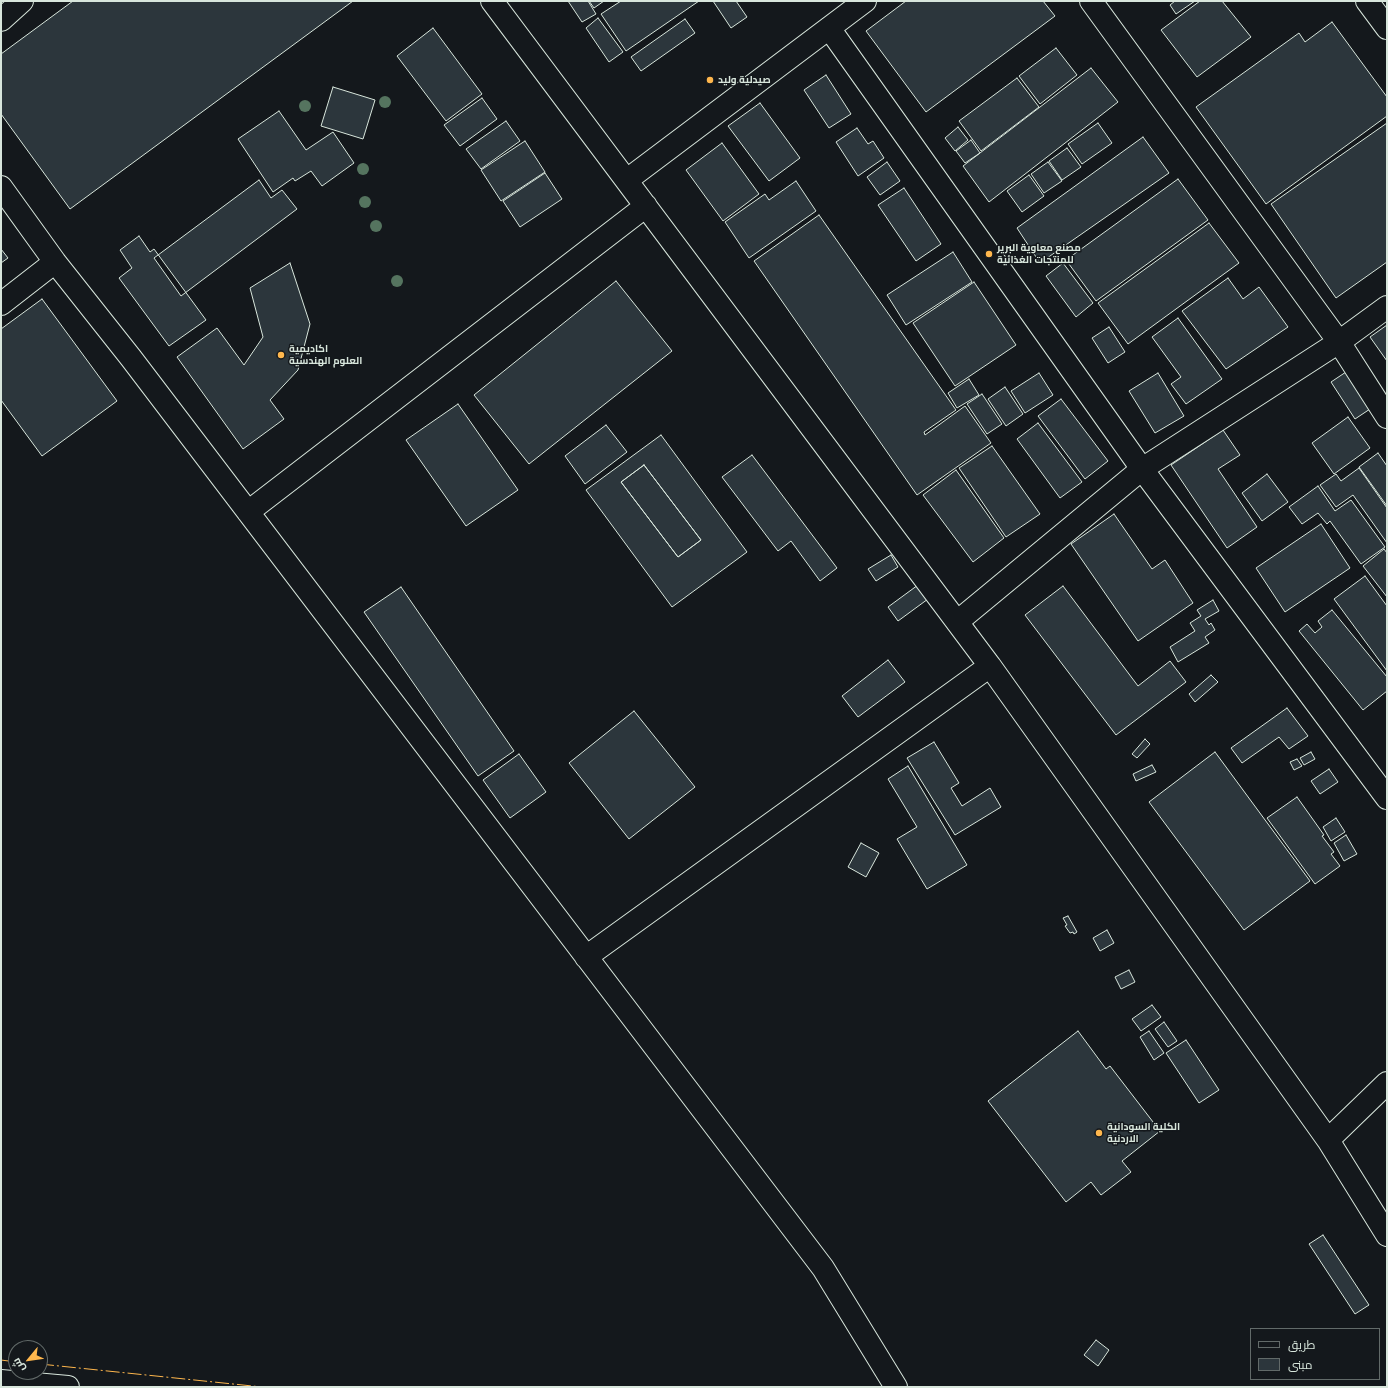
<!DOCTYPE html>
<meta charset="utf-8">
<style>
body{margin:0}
#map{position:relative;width:1388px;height:1388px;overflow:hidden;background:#14181c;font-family:"IBM Plex Sans",Cairo,sans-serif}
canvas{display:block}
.frame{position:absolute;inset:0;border:2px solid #d8e6dc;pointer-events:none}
.legend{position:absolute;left:1250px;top:1328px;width:130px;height:52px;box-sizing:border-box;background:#14181c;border:1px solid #626a69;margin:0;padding:5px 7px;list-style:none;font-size:12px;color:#d8e6dc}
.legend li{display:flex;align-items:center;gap:8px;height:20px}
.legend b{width:20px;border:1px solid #626a69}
.north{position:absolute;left:8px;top:1340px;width:40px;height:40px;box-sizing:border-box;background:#14181c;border:1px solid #626a69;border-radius:50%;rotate:241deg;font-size:11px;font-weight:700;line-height:16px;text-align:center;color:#d8e6dc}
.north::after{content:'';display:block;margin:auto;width:14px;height:18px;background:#ffb74d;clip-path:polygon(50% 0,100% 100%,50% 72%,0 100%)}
</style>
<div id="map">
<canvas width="1388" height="1388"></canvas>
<div class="frame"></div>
<ul class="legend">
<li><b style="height:5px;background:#14181c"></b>طريق</li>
<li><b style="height:11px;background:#2c363c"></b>مبنى</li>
</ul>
<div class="north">ش</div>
</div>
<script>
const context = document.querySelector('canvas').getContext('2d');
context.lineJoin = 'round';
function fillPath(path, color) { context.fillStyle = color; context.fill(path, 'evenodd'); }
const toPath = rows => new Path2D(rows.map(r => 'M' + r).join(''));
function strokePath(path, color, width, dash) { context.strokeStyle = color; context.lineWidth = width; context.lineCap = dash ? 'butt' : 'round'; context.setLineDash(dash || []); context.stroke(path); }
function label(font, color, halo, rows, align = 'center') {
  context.font = font + ' "IBM Plex Sans",Cairo,sans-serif'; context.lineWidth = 3; context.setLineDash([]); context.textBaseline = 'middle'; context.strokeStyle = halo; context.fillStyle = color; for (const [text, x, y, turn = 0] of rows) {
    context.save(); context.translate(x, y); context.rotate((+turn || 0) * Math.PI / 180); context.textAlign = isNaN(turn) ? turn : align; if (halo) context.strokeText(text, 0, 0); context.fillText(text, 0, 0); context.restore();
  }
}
const building = toPath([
 [73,1,353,1,70,209,1,114,1,54,73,1],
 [568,1,588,1,596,14,582,22,568,1],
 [589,1,604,1,594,8,589,1],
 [621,1,699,1,626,51,601,14,621,1],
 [713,1,736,1,747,17,731,28,713,1],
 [906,1,1043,1,1055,16,926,112,866,31,906,1],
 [1175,1,1195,1,1176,14,1170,5,1175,1],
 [1200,1,1222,1,1251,37,1197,77,1161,30,1200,1],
 [598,18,623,52,609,62,586,28,598,18],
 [685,19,695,33,641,71,631,57,685,19],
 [1332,22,1387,97,1387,116,1266,204,1196,107,1299,33,1305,42,1332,22],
 [433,28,482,94,446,121,397,56,433,28],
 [1056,48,1077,75,1040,104,1019,76,1056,48],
 [1091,68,1118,102,989,202,963,166,1091,68],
 [826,75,851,114,829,128,804,90,826,75],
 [1017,78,1039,107,981,151,959,121,1017,78],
 [333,87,375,100,363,139,321,126,333,87],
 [482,98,497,119,460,146,444,125,482,98],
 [760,103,800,158,769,181,728,126,760,103],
 [279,111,306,150,333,132,354,163,322,186,311,171,295,181,293,178,273,192,238,139,279,111],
 [506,121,520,141,481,169,466,149,506,121],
 [1098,123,1112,143,1082,164,1068,144,1098,123],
 [1387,123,1387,262,1336,298,1271,204,1387,123],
 [958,127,968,140,955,151,945,138,958,127],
 [857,128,868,144,873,141,884,158,858,176,836,142,857,128],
 [1143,137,1169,173,1040,263,1017,228,1143,137],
 [971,140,980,153,965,163,956,151,971,140],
 [525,141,545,172,501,201,481,170,525,141],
 [722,143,759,194,723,221,686,170,722,143],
 [1067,148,1081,167,1062,180,1049,161,1067,148],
 [887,162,900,181,880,195,867,177,887,162],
 [1048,162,1062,181,1044,193,1031,174,1048,162],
 [545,173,562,199,520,227,503,201,545,173],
 [1029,175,1044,196,1022,212,1007,191,1029,175],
 [1178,179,1208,220,1096,301,1066,260,1178,179],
 [259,180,271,198,282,190,297,209,181,296,154,258,259,180],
 [796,181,816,211,749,258,725,222,765,194,769,200,796,181],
 [904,188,941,244,916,261,878,205,904,188],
 [819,215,956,410,924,432,925,435,965,406,991,443,917,495,754,261,819,215],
 [1209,223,1239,263,1128,344,1098,303,1209,223],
 [139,236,150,252,154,249,206,320,169,346,119,278,132,268,120,250,139,236],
 [1,249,8,258,1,263,1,249],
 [953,252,972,282,906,325,887,295,953,252],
 [290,263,310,324,298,370,270,400,284,419,243,449,177,357,217,328,244,365,263,337,250,288,290,263],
 [1063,263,1093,303,1076,317,1046,276,1063,263],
 [1228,278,1243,299,1259,287,1288,327,1226,369,1182,311,1228,278],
 [616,281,672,351,529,464,474,395,616,281],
 [974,282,1016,345,955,386,913,323,974,282],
 [42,299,117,401,42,456,1,400,1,329,42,299],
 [1178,318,1222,379,1186,404,1171,384,1181,377,1152,337,1178,318],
 [1387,325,1387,361,1370,337,1387,325],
 [1109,327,1125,352,1108,363,1092,338,1109,327],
 [1346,372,1370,409,1355,419,1331,382,1346,372],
 [1039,373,1053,395,1025,413,1011,391,1039,373],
 [1158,373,1184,416,1155,433,1129,391,1158,373],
 [969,379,979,395,957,408,948,393,969,379],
 [1005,387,1023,414,1006,426,988,399,1005,387],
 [982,394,1002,424,987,434,967,404,982,394],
 [1061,399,1108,461,1085,479,1038,416,1061,399],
 [458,404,518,490,466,526,406,440,458,404],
 [1348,417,1370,448,1334,474,1312,443,1348,417],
 [1038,423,1082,482,1060,498,1017,439,1038,423],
 [606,425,627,452,585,484,565,456,606,425],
 [1223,430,1240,455,1218,469,1257,527,1227,548,1171,465,1223,430],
 [661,435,747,552,672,607,586,490,661,435],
 [644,465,701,540,678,557,621,482,644,465],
 [992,446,1040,514,1006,537,959,468,992,446],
 [1378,453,1387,466,1387,506,1359,467,1378,453],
 [752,455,837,568,820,581,791,541,778,551,722,477,752,455],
 [644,465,701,540,678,557,621,482,644,465],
 [1359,468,1387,508,1387,543,1353,495,1336,507,1320,485,1336,474,1341,481,1359,468],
 [956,470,1004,538,973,562,923,495,956,470],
 [1267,474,1288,502,1262,521,1242,493,1267,474],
 [1318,486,1335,511,1351,500,1385,547,1361,564,1330,521,1327,524,1318,513,1302,524,1289,507,1318,486],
 [1114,514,1152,569,1165,560,1193,603,1138,641,1071,544,1114,514],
 [1321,524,1350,568,1285,612,1256,568,1321,524],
 [1384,549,1387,553,1387,597,1363,566,1384,549],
 [891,555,898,567,876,581,868,569,891,555],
 [1365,576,1387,606,1387,671,1334,599,1365,576],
 [918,585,928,599,898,621,888,607,918,585],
 [1063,586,1138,686,1170,661,1186,682,1116,735,1025,615,1063,586],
 [401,587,514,751,478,776,364,612,401,587],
 [1213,600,1219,611,1205,619,1209,625,1211,623,1215,630,1205,637,1209,643,1178,662,1170,647,1195,631,1190,623,1201,616,1197,610,1213,600],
 [1332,610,1387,677,1387,691,1363,710,1299,631,1307,624,1315,633,1322,627,1318,621,1332,610],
 [888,660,905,682,858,717,842,696,888,660],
 [1211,675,1218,682,1195,702,1189,694,1211,675],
 [1287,708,1308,736,1289,749,1279,737,1242,763,1231,748,1287,708],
 [634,711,695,787,629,839,569,763,634,711],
 [1145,739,1150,744,1137,758,1132,754,1145,739],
 [934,742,959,783,951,788,962,806,990,788,1001,807,955,835,907,758,934,742],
 [1215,752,1310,881,1244,930,1149,802,1215,752],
 [1311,752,1315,759,1304,765,1300,758,1311,752],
 [519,754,546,792,510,818,483,780,519,754],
 [1297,759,1302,766,1294,770,1290,762,1297,759],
 [1152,765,1156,772,1136,781,1133,774,1152,765],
 [908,766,967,865,927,889,897,839,917,827,888,779,908,766],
 [1329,769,1338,782,1320,794,1311,781,1329,769],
 [1297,797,1324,835,1322,836,1334,852,1331,854,1340,866,1315,884,1267,818,1297,797],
 [1336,818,1345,832,1331,841,1323,827,1336,818],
 [1346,835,1357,854,1344,861,1334,843,1346,835],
 [861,843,879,853,866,877,848,867,861,843],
 [1068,916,1077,932,1074,934,1073,932,1070,933,1065,926,1067,925,1063,918,1068,916],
 [1107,930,1114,943,1100,951,1093,938,1107,930],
 [1129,970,1135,982,1121,989,1115,977,1129,970],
 [1152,1005,1161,1017,1141,1031,1132,1019,1152,1005],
 [1164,1022,1177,1041,1168,1047,1155,1029,1164,1022],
 [1078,1031,1106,1069,1110,1066,1160,1131,1122,1161,1131,1172,1101,1195,1091,1182,1066,1202,988,1101,1078,1031],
 [1149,1031,1164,1053,1154,1060,1140,1037,1149,1031],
 [1186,1040,1219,1090,1199,1103,1166,1053,1186,1040],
 [1323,1235,1369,1305,1355,1314,1309,1244,1323,1235],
 [1096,1340,1109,1350,1098,1366,1084,1355,1096,1340]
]);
fillPath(building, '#2c363c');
strokePath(building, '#d8e6dc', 1);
const minor = toPath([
 [492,1,990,666,1328,1140,1387,1235],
 [1091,1,1339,342,1387,417],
 [1367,1,1387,28],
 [1,20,22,1],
 [829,28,1142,469,1387,798],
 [627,180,865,1],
 [1,187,55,262,131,358,823,1268,896,1387],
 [1,304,55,262],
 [248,512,646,206],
 [957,622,1142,469,1339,342,1387,307],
 [586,957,990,666],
 [1328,1140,1387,1083],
 [1,1381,68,1387]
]);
strokePath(minor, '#d8e6dc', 24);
strokePath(minor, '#14181c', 22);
strokePath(toPath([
 [1,1360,16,1362],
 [40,1364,262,1387]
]), '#ffb74d', 1, [14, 3, 2, 3]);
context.fillStyle = '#55745f';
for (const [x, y] of [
 [385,102],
 [305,106],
 [363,169],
 [365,202],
 [376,226],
 [397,281]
]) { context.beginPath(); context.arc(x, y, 6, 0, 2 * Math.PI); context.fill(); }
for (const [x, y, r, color] of [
 [710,80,4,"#ffb74d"],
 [989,254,4,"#ffb74d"],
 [281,355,4,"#ffb74d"],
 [1099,1133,4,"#ffb74d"]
]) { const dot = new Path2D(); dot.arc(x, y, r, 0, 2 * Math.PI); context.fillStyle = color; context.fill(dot); strokePath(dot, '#14181c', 1.5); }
label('bold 10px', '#d8e6dc', '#14181c', [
 ["صيدلية وليد",718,80],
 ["مصنع معاوية البرير",997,248],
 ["للمنتجات الغذائية",997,260],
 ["اكاديمية",289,349],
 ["العلوم الهندسية",289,361],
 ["الكلية السودانية",1107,1127],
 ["الاردنية",1107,1139]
], 'left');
</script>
